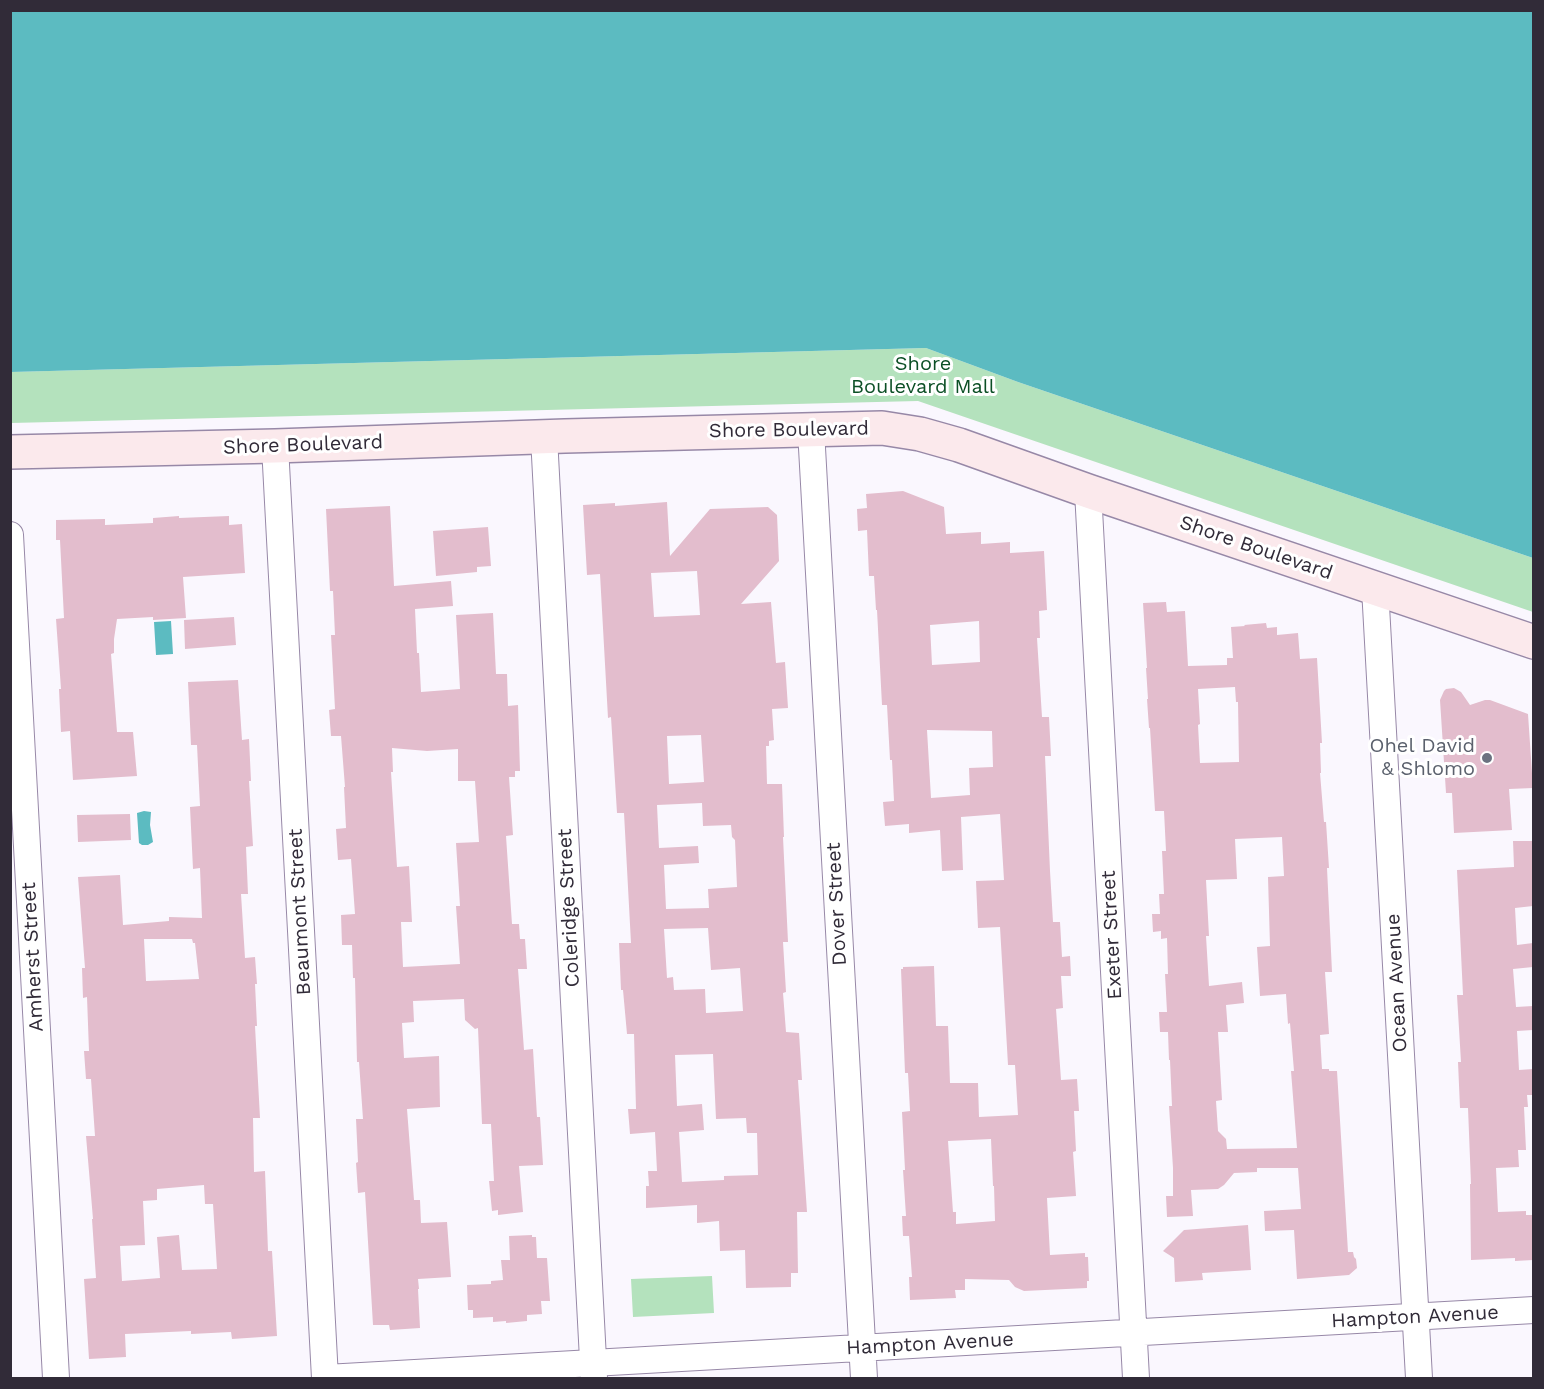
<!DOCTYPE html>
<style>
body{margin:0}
#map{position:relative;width:1544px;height:1389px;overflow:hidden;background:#faf7fe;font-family:"Work Sans",sans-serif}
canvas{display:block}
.frame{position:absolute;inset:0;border:12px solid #312b38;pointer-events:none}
</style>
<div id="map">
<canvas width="1544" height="1389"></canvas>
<div class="frame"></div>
</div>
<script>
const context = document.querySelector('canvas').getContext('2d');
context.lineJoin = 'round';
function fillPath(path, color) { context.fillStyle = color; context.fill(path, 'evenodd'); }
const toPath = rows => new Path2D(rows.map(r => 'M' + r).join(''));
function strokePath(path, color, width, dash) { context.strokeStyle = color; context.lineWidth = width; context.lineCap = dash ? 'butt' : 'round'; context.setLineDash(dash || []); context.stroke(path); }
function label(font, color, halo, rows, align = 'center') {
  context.font = font + ' "Work Sans",sans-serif'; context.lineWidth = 6; context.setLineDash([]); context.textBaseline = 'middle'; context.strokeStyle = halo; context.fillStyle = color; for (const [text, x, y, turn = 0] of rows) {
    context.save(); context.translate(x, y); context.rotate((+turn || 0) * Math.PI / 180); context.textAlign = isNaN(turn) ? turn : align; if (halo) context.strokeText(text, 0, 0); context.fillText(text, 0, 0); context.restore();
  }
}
fillPath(toPath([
 [926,348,1018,382,1533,558,1533,612,918,401,11,423,10,372],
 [712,1276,714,1313,633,1317,631,1279]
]), '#b4e2bd');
fillPath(toPath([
 [10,11,1533,11,1533,558,1018,382,926,348,11,372],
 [171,621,173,654,156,655,154,622],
 [144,811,151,812,150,825,153,842,148,845,142,845,139,843,137,813]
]), '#5cbbc1');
fillPath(toPath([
 [903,491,944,507,946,534,981,532,981,544,1010,542,1010,553,1044,551,1047,610,1039,611,1040,638,1037,638,1042,717,1049,717,1051,756,1045,756,1050,871,1053,922,1060,922,1062,957,1070,956,1071,976,1061,976,1063,1008,1056,1009,1061,1080,1077,1079,1079,1111,1074,1111,1076,1151,1073,1152,1076,1196,1047,1198,1050,1255,1085,1253,1085,1257,1088,1257,1089,1281,1087,1281,1087,1288,1024,1291,1015,1287,1009,1280,965,1279,965,1290,955,1290,956,1298,910,1300,909,1277,912,1277,909,1236,903,1236,902,1216,906,1216,903,1170,905,1170,902,1112,910,1111,908,1073,905,1073,901,969,903,969,903,967,934,966,936,1026,948,1026,950,1083,978,1083,979,1117,1018,1115,1015,1065,1008,1065,1000,927,978,928,976,881,1004,880,1000,814,961,817,963,870,942,871,940,830,909,833,909,824,885,826,883,802,894,801,892,760,890,760,887,705,882,705,877,610,876,610,874,576,869,576,867,530,858,531,857,509,867,508,866,494],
 [979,621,980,662,932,665,930,625],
 [927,730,992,731,993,767,969,768,970,795,931,798],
 [991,1139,993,1186,994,1186,995,1221,956,1224,956,1212,953,1212,948,1141],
 [667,502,670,556,710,509,768,507,777,515,779,561,741,604,771,602,776,663,785,662,788,708,772,709,774,740,769,741,769,746,766,746,767,784,782,784,784,837,783,837,788,942,783,942,786,992,783,993,786,1032,799,1033,802,1080,798,1080,807,1212,797,1212,798,1273,791,1273,791,1287,746,1288,745,1250,720,1251,719,1221,697,1223,697,1205,646,1208,646,1186,649,1186,648,1171,657,1171,655,1132,630,1134,628,1109,636,1109,634,1034,627,1034,623,990,621,990,619,943,631,943,624,813,617,813,611,717,608,718,600,574,587,575,583,505,615,503,615,506],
 [697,571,700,615,654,617,651,573],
 [701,735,704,782,669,784,667,736],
 [702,803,703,826,731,825,732,837,735,840,737,887,708,889,709,908,666,909,664,865,699,863,698,846,659,848,657,805],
 [708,928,711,970,740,968,743,1011,706,1013,705,989,674,990,673,977,667,978,664,929],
 [713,1054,716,1119,746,1118,747,1133,757,1133,758,1175,724,1176,724,1180,682,1182,679,1132,704,1130,702,1104,677,1106,675,1055],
 [390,506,394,586,451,581,453,606,415,609,417,653,419,653,421,692,460,689,456,615,493,613,496,674,507,674,508,706,518,705,520,771,515,771,515,777,509,777,513,835,506,836,512,924,519,924,520,939,525,939,527,969,518,969,524,1050,533,1049,537,1117,540,1117,543,1165,519,1166,523,1212,498,1215,498,1210,492,1211,489,1181,494,1181,491,1124,482,1124,478,1028,475,1029,465,1020,464,999,413,1001,414,1022,402,1023,404,1058,439,1056,440,1107,407,1109,414,1200,420,1200,421,1223,447,1222,451,1277,418,1279,419,1289,418,1289,420,1328,390,1330,389,1325,373,1325,365,1192,358,1193,356,1163,358,1162,356,1119,363,1119,359,1062,357,1062,355,978,353,978,352,945,342,945,341,915,355,914,351,859,338,860,336,829,346,828,344,787,345,787,341,736,331,736,329,710,335,709,331,635,335,635,333,591,330,591,326,509],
 [392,748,427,751,458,749,458,781,475,781,479,842,456,843,460,906,456,906,460,964,403,967,401,922,412,922,409,866,397,867,391,772,393,772],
 [179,516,179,518,229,516,229,525,242,524,245,573,183,577,186,618,153,620,153,617,117,619,114,639,114,653,111,654,117,732,133,732,137,776,73,780,70,731,61,732,59,689,61,689,56,619,64,618,60,540,56,540,56,520,105,519,105,525,153,523,153,518],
 [488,527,491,566,477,567,477,572,436,576,433,531],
 [1166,602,1167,612,1185,611,1188,666,1227,665,1227,658,1233,658,1231,627,1245,626,1244,625,1266,623,1267,628,1277,627,1277,635,1298,633,1300,659,1317,658,1322,743,1320,743,1321,773,1320,773,1324,822,1326,822,1329,868,1327,868,1332,972,1325,972,1329,1034,1320,1035,1322,1069,1329,1069,1329,1071,1337,1071,1348,1252,1353,1252,1354,1257,1356,1259,1357,1268,1349,1275,1297,1279,1294,1230,1265,1231,1264,1211,1301,1209,1298,1168,1257,1168,1257,1172,1234,1173,1224,1185,1218,1189,1191,1190,1193,1216,1167,1217,1166,1196,1173,1196,1173,1168,1169,1106,1172,1106,1170,1060,1169,1060,1168,1032,1160,1032,1159,1012,1167,1012,1165,974,1168,974,1167,938,1161,939,1161,931,1153,932,1152,914,1160,914,1159,894,1164,894,1162,851,1166,851,1164,811,1155,811,1150,728,1149,728,1147,699,1148,699,1146,668,1147,668,1143,603],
 [1235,687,1236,702,1238,702,1239,762,1200,763,1198,725,1200,724,1198,689],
 [1282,837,1284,876,1268,877,1270,946,1257,947,1260,996,1286,994,1288,1024,1290,1023,1294,1071,1291,1071,1297,1148,1227,1149,1226,1139,1218,1131,1216,1101,1222,1100,1218,1032,1228,1032,1226,1005,1244,1003,1242,982,1209,986,1206,936,1209,936,1206,880,1237,879,1235,839],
 [234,617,236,645,185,649,184,620],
 [238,680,242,740,249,739,251,781,249,781,253,846,246,847,248,894,241,894,245,958,255,957,257,984,255,984,257,1026,255,1026,260,1118,253,1118,254,1172,265,1171,268,1251,272,1251,277,1336,232,1339,231,1332,191,1334,191,1331,125,1334,126,1357,89,1359,84,1279,96,1278,92,1219,93,1219,86,1136,95,1136,91,1079,86,1079,84,1051,89,1051,87,997,83,998,82,968,85,968,78,877,120,875,123,925,169,921,169,917,202,918,200,868,193,869,190,807,200,806,197,745,191,745,188,682],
 [144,939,192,939,193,943,195,943,199,979,146,981],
 [204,1185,205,1204,213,1204,217,1269,182,1270,179,1235,157,1237,160,1278,122,1281,120,1246,145,1245,143,1201,157,1200,157,1189],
 [1454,688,1461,692,1470,705,1485,700,1490,700,1528,714,1533,788,1509,789,1512,830,1454,833,1452,793,1446,793,1440,700,1444,691,1446,689],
 [130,814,131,840,78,842,77,815],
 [1513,841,1533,841,1533,906,1515,908,1517,945,1533,943,1533,967,1513,969,1516,1007,1533,1006,1533,1030,1517,1031,1519,1070,1533,1069,1533,1095,1527,1095,1528,1107,1524,1107,1526,1150,1518,1150,1519,1167,1496,1168,1498,1212,1526,1211,1526,1215,1533,1215,1533,1260,1515,1261,1515,1258,1471,1260,1470,1184,1471,1184,1468,1108,1460,1108,1458,1062,1461,1062,1457,995,1463,995,1457,870,1514,867],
 [1248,1225,1251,1270,1202,1273,1203,1280,1175,1282,1174,1258,1163,1251,1184,1230],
 [532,1235,532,1237,536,1237,537,1258,547,1258,550,1301,541,1301,542,1314,527,1315,527,1321,506,1323,506,1321,493,1322,493,1317,473,1318,473,1310,468,1310,467,1285,491,1284,491,1281,503,1280,501,1260,510,1260,509,1236]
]), '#e3bdcd');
const minor = toPath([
 [811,430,864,1378],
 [544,437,594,1378],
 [275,446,325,1378],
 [1088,491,1136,1378],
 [10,535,56,1378],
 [1375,588,1419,1378],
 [326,1378,1534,1310]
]);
const secondary = toPath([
 [10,452,275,446,565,436,882,428,920,434,959,445,1088,491,1534,642]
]);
strokePath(minor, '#9788a7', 28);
strokePath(secondary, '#9788a7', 36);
strokePath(minor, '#fff', 26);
strokePath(secondary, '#fbe9ec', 33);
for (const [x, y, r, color] of [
 [1487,758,6,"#6b7280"]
]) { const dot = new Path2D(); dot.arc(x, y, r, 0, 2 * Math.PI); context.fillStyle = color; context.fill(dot); strokePath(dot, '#fff', 2); }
label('20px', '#0b4f25', '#fff', [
 ["Shore",923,364],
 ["Boulevard Mall",923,387]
]);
label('20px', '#312b38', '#fff', [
 ["Shore Boulevard",789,430,-1],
 ["Shore Boulevard",303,445,-2],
 ["Shore Boulevard",1256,548,19],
 ["Dover Street",837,904,-93],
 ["Coleridge Street",569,908,-93],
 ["Beaumont Street",300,912,-93],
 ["Exeter Street",1112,935,-93],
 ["Amherst Street",33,957,-93],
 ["Ocean Avenue",1397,983,-93],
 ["Hampton Avenue",1415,1317,-3],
 ["Hampton Avenue",930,1344,-3]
]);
label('20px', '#5b616d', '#fff', [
 ["Ohel David",1475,746],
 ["& Shlomo",1475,769]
], 'right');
</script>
